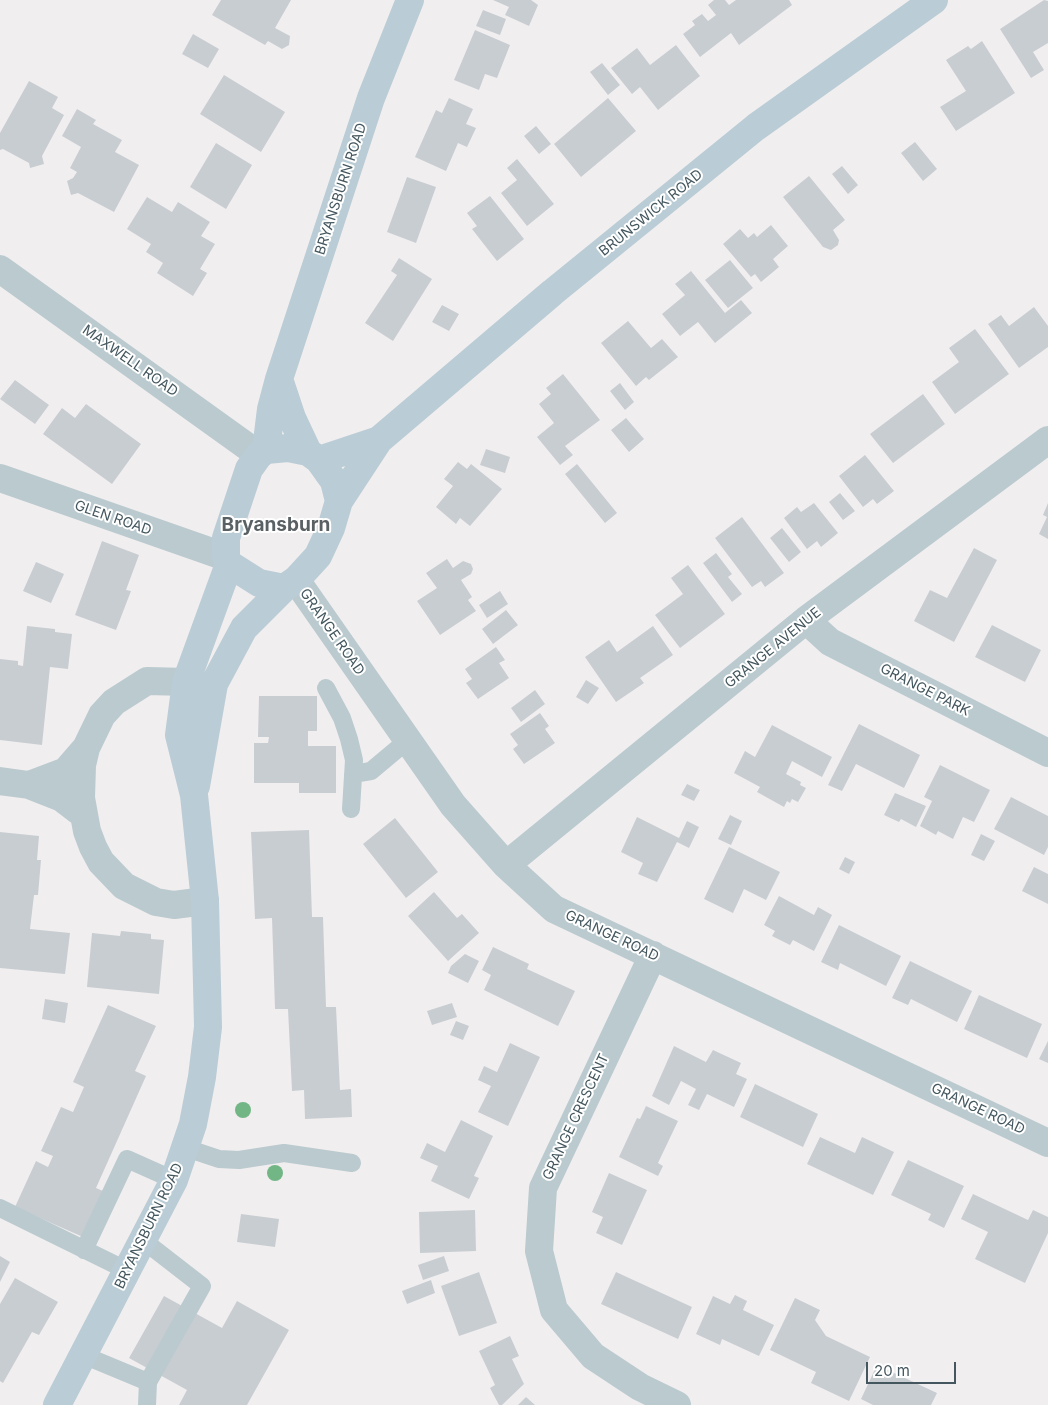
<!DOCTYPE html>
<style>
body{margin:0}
#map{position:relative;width:1048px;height:1405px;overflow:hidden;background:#f1eeef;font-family:Inter,sans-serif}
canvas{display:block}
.scale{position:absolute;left:866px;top:1362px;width:90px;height:22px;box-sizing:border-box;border:2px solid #44575e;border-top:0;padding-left:6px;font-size:15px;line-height:18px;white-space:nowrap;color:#44575e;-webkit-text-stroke:4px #fff;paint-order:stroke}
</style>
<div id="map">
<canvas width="1048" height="1405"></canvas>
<div class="scale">20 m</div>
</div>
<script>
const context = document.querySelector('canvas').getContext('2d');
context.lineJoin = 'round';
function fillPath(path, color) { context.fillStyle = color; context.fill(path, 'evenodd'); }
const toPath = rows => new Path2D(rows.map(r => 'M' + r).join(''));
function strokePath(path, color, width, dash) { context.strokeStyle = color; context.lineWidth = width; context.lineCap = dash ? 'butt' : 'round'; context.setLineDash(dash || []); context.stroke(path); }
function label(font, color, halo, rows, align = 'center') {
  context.font = font + ' Inter,sans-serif'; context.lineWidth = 4; context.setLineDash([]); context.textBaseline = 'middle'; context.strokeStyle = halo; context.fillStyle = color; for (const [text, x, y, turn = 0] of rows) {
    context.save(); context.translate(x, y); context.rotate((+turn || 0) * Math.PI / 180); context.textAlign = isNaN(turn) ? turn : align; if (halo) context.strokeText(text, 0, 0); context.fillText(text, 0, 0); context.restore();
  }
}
fillPath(toPath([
 [221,0,291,0,275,28,290,36,289,45,282,49,268,41,265,45,212,15],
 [493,0,531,0,538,5,529,26,505,15,509,7],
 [714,0,725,0,729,5,736,0,789,0,792,5,739,45,731,33,700,57,683,34,695,25,692,21,702,14,708,21,716,15,708,5],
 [1044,0,1048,1,1048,43,1033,52,1044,70,1031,78,1000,29],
 [483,10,506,19,500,35,476,26],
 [475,30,510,45,497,78,485,74,479,90,454,80],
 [193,34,219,49,208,68,182,54],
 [982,41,1015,93,956,131,940,107,966,91,946,60,968,46,971,49],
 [676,45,700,76,658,110,640,87,632,94,611,68,637,48,650,65],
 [602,63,620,85,608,95,590,72],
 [224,75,285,112,261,152,200,114],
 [29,81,58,97,52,108,64,115,42,156,44,164,30,168,29,163,3,149,0,150,0,133],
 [449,98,473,109,466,124,476,128,467,147,458,143,446,171,415,157,436,110,442,113],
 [608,98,636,131,581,177,554,144],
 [77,109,96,120,93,124,122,140,115,152,139,165,114,212,78,193,71,195,67,181,73,178,77,172,70,168,81,147,62,136],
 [536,126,551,144,539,154,524,136],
 [915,142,937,169,923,181,901,153],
 [216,143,252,165,226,209,190,187],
 [517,159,554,204,527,226,501,193,517,180,507,168],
 [842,166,858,185,848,194,832,174],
 [809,176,845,220,833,230,839,240,838,245,831,250,823,247,783,197],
 [407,177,436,187,416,243,387,232],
 [490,196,524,239,497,261,472,229,477,226,467,213],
 [147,197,172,212,178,202,210,222,201,236,215,244,200,269,207,273,193,296,157,273,163,263,146,252,151,244,127,229],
 [771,225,788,246,773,259,779,267,761,282,755,274,751,277,723,244,740,229,748,238,754,233,757,237],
 [399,258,432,279,393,341,365,323,397,275,391,271],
 [730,260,753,288,728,308,705,280],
 [691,271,725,313,741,300,752,313,715,343,698,322,680,336,662,314,685,295,675,284],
 [442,305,459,314,449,331,432,322],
 [1034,307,1048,326,1048,347,1019,368,988,324,1001,315,1009,326],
 [628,321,651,348,662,339,678,357,649,380,646,377,636,386,601,343],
 [975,329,1009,374,955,414,932,382,959,362,949,348],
 [563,374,600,420,565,446,573,455,560,465,537,437,554,423,539,404,551,394,546,388],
 [15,380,49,405,35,424,0,399],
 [620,383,634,402,625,410,610,391],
 [923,394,945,424,893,463,870,434],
 [86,404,141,444,112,484,43,434,62,408,75,418],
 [626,418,644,439,629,452,611,430],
 [486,449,510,457,505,473,480,465],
 [865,455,894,491,877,504,873,499,863,507,839,476],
 [458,462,467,469,471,464,502,489,470,526,460,518,456,524,436,507,453,486,444,479],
 [577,464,617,513,605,523,565,474],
 [840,493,855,511,843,520,829,502],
 [814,503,838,533,821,547,817,541,807,549,784,518,797,507,801,512],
 [1048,503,1048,539,1039,534,1047,517,1043,515],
 [742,517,784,573,765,587,761,581,752,587,715,538],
 [782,528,801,552,789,562,770,538],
 [102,541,139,555,126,590,131,591,116,630,75,615],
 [974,548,997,560,954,642,914,621,930,590,947,598],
 [716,553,732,574,728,577,742,594,732,602,703,563],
 [447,559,453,568,463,561,471,564,473,569,471,574,461,580,472,597,468,600,476,611,440,635,417,601,437,588,426,573],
 [36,562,64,574,51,603,23,591],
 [688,565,725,614,680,648,655,615,683,594,671,578],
 [500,591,508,604,487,618,479,605],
 [506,610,518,625,493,644,482,629],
 [992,625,1041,650,1025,682,975,657],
 [27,626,55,629,55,632,72,634,68,669,50,667,42,745,0,740,0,659,18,661,18,665,23,666],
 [653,626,673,655,640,678,644,683,616,702,585,657,609,640,617,652],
 [496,647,505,660,499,663,509,678,478,699,466,683,472,679,465,669],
 [586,680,599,688,588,704,576,697],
 [535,690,545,704,521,722,511,708],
 [259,696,317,696,317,731,308,731,308,746,336,746,336,793,299,793,299,783,254,783,254,743,268,743,269,737,258,737],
 [540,713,549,726,545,729,555,743,524,764,513,749,518,745,510,734],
 [859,724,920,755,904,788,856,764,842,791,828,785],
 [772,725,832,757,822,777,792,761,786,774,801,782,800,785,806,788,798,802,792,799,790,803,787,801,784,807,757,792,760,787,734,773,745,751,755,757],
 [940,765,990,790,974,822,963,817,953,839,938,831,936,835,920,826,932,801,924,797],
 [687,784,700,790,694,801,681,795],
 [895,793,926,806,916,827,901,819,899,822,884,815],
 [1011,797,1048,816,1048,847,1044,855,994,829],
 [730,815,742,821,731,845,718,839],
 [637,817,679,838,687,821,699,827,689,848,677,842,657,882,638,874,643,863,621,852],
 [395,818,438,872,406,898,363,844],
 [309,830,312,917,323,917,326,1007,336,1007,340,1090,351,1089,352,1117,305,1119,304,1090,292,1091,288,1009,275,1009,272,918,255,919,251,832],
 [0,832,39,836,37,860,41,860,38,895,34,895,30,929,70,933,65,974,0,968],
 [981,834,995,841,984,861,971,855],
 [729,847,780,872,766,900,744,889,733,913,704,899],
 [845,857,855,862,849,874,839,869],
 [1034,867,1048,874,1048,904,1022,891],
 [434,892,457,918,462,914,479,933,448,961,408,916],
 [779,896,814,915,818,907,832,915,814,951,793,940,790,945,772,936,775,931,764,925],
 [839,925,901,956,886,986,840,963,838,970,821,962],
 [121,931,151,934,151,939,164,940,159,994,87,987,92,933,120,936],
 [493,947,529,964,527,969,575,991,558,1026,484,990,491,975,482,970],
 [465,954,479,961,468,983,448,973,451,966],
 [910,961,972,991,957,1022,911,999,908,1005,892,998],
 [979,995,1042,1024,1027,1058,964,1029],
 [45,999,68,1003,65,1023,42,1019],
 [452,1003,457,1017,432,1025,427,1011],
 [108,1005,156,1026,135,1071,146,1076,96,1188,103,1191,83,1237,15,1207,36,1161,48,1167,53,1156,41,1151,61,1107,73,1112,84,1087,73,1082],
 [456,1021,469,1026,463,1040,450,1035],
 [1048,1041,1048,1063,1039,1059],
 [510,1043,540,1057,508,1126,478,1112,491,1086,478,1080,484,1066,497,1072],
 [674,1046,706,1062,713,1050,741,1063,736,1074,747,1079,734,1107,707,1094,699,1110,688,1105,696,1089,681,1081,669,1105,652,1096],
 [755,1084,818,1114,803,1147,740,1117],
 [646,1106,678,1121,658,1163,663,1166,658,1176,619,1157,637,1118,640,1119],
 [461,1120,493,1136,474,1176,479,1178,469,1199,431,1181,438,1166,420,1158,427,1143,445,1152],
 [820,1137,855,1153,862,1137,894,1152,873,1195,807,1164],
 [908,1160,964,1186,944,1228,928,1220,931,1214,891,1195],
 [609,1173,647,1190,622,1245,596,1233,603,1217,592,1212],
 [973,1194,1028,1220,1033,1210,1048,1217,1048,1233,1025,1283,975,1259,988,1232,961,1219],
 [475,1210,476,1251,420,1253,419,1212],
 [241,1214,279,1219,275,1247,237,1242],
 [0,1256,10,1262,0,1282],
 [444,1256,449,1271,423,1280,418,1265],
 [479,1272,497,1323,459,1336,441,1286],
 [616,1272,692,1307,678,1339,601,1304],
 [15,1278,58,1302,39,1335,32,1332,3,1383,0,1381,0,1304],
 [431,1280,435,1293,407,1304,402,1291],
 [735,1295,747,1301,743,1310,774,1325,759,1356,722,1339,720,1345,696,1334,713,1296,730,1304],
 [164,1296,222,1328,237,1301,289,1330,247,1405,179,1405,187,1390,129,1358],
 [795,1298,820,1310,815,1320,826,1336,870,1357,849,1401,811,1383,816,1372,770,1350],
 [510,1336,519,1356,512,1359,524,1384,502,1405,499,1405,490,1388,495,1385,479,1351],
 [877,1365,937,1393,931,1405,873,1405,861,1399],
 [526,1397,535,1405,518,1405]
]), '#c8cdd2');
strokePath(toPath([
 [326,688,342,718,349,739,354,760,351,809],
 [353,774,371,771,408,740],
 [186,1148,219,1159,239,1160,284,1153,352,1163],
 [0,1208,128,1271],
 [84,1250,127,1159,174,1180],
 [83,1355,148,1382,202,1286,144,1241],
 [147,1405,148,1382]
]), '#bacacf', 18);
strokePath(toPath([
 [0,478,226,557],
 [296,580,453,805,506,865,554,909,1048,1143],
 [806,620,830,642,1048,753],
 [186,682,147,681,114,702,102,715,86,748,82,765,81,798,87,831,93,847,101,862,124,886,156,902,174,905,205,901],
 [0,781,29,785,62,798,83,814],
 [29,785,66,771,86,748],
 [506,865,806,620,1048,440],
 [653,955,543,1188,539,1251,554,1310,593,1356,640,1387,677,1405]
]), '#bacacf', 28);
strokePath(toPath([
 [0,269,259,455]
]), '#bacacf', 28);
strokePath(toPath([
 [279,379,292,418,308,452],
 [288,448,308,452,319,460,334,481,339,501,331,528,318,556,296,580,284,588,259,583,229,564,226,557,226,538,249,469,259,455,266,450,288,448],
 [266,450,271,409,279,379,371,98,410,0],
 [319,460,379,440],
 [339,501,379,440,553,292,756,127,934,0],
 [196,786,214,684,244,628,284,588],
 [57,1405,174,1180,193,1124,202,1077,208,1027,205,901,194,795,179,735,186,682,229,564]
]), '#baccd5', 28);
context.fillStyle = '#72b686';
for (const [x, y] of [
 [243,1110],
 [275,1173]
]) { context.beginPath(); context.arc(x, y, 8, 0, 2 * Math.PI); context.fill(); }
label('14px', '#44575e', '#fff', [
 ["BRYANSBURN ROAD",341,189,-72],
 ["BRUNSWICK ROAD",651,213,-39],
 ["MAXWELL ROAD",130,361,35],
 ["GLEN ROAD",113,518,19],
 ["GRANGE ROAD",332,632,55],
 ["GRANGE AVENUE",773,648,-39],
 ["GRANGE PARK",925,690,27],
 ["GRANGE ROAD",612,936,25],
 ["GRANGE ROAD",978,1109,25],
 ["GRANGE CRESCENT",576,1117,-65],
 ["BRYANSBURN ROAD",149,1226,-64]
]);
label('bold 19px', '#5a6164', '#fff', [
 ["Bryansburn",276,525]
]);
</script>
